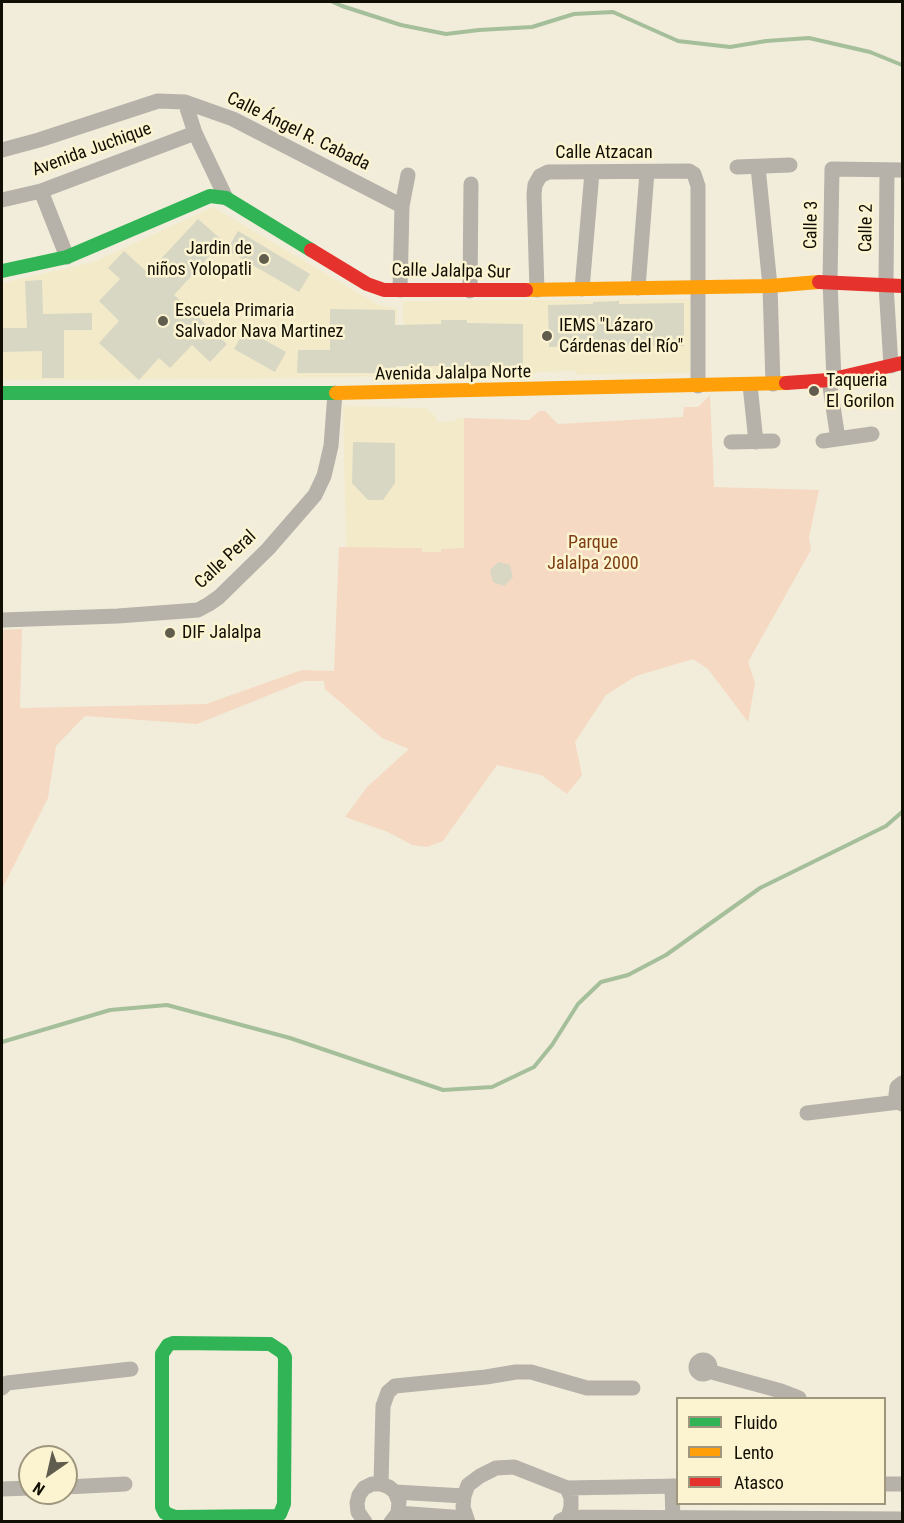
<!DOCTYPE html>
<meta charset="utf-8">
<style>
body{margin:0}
#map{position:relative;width:904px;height:1523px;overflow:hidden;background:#f2edda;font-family:"Roboto Condensed",sans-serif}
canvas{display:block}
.frame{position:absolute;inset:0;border:3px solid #110e03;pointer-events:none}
.legend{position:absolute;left:676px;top:1397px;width:210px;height:108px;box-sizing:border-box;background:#fcf3d0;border:2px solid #9e977e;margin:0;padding:8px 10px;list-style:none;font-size:18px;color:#110e03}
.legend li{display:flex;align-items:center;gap:12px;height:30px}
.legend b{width:30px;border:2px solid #9e977e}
.north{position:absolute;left:18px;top:1445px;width:60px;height:60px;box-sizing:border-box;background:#fcf3d0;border:2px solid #9e977e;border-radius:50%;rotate:214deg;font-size:16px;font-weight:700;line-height:24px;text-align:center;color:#110e03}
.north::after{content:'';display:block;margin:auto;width:21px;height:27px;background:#605c4e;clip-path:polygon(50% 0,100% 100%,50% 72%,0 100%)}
</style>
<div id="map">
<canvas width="904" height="1523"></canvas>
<div class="frame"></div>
<ul class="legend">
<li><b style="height:8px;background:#30b455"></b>Fluido</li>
<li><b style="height:8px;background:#ff9f0a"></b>Lento</li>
<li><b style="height:8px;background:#e5322d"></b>Atasco</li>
</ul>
<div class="north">N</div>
</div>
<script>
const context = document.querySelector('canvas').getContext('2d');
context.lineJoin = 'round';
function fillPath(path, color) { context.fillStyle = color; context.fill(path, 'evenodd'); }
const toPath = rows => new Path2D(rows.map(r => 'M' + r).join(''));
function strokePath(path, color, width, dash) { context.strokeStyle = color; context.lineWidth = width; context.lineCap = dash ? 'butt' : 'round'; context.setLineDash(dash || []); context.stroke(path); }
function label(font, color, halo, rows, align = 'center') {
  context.font = font + ' "Roboto Condensed",sans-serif'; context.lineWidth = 5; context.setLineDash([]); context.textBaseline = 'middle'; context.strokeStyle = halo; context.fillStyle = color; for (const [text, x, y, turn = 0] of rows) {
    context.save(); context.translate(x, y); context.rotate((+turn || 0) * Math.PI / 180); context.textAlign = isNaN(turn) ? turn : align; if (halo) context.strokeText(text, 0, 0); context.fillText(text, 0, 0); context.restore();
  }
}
fillPath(toPath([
 [213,207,377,304,397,309,398,376,235,379,2,380,2,283,94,262],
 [690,299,690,373,576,375,576,371,537,372,528,378,404,377,403,301],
 [343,406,427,408,436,417,437,422,456,421,456,419,464,418,464,549,442,549,441,552,422,552,421,548,346,547]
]), '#f3eaca');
fillPath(toPath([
 [710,395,714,487,819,490,809,537,811,550,748,662,755,683,748,722,708,669,693,659,636,676,606,695,575,742,582,775,567,794,541,775,497,765,443,841,427,847,412,845,388,832,345,817,367,787,409,749,382,738,325,689,324,681,304,681,197,724,85,716,56,746,48,798,2,889,2,630,22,629,20,708,206,704,302,670,334,671,339,547,422,548,422,552,441,552,441,549,464,548,464,418,529,420,539,411,545,411,558,424,683,417,684,407,698,407]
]), '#f5d9c3');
strokePath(toPath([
 [333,2,342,6,401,25,446,34,479,30,532,27,574,14,613,12,678,41,730,47,766,41,809,38,870,52,902,65],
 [2,1042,110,1010,167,1005,290,1038,443,1090,492,1087,534,1067,552,1045,578,1004,601,982,628,975,666,955,760,888,886,826,902,812]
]), '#a5bf9b', 4);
fillPath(toPath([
 [198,219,223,241,174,295,227,344,210,362,192,345,170,368,159,358,139,380,99,343,119,321,99,301,120,279,108,268,124,251,148,273],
 [238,231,310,274,299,292,227,250],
 [42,280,43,314,92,313,92,330,64,330,64,378,42,378,42,351,2,352,2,328,27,328,25,281],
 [619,301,619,304,684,303,684,346,620,346,620,349,594,349,594,346,549,347,548,305,593,304,593,302],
 [330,309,395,310,395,325,441,324,441,320,467,320,467,323,523,324,523,366,468,366,468,368,442,368,442,366,396,366,396,373,297,373,298,350,330,350],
 [245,329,286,352,275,372,234,349],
 [353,442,395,443,395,483,383,500,368,500,352,483],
 [499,562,510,565,513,577,504,586,493,582,490,570]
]), '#d7d7c4');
strokePath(toPath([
 [185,102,195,133,226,198],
 [2,150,39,140,158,101,185,102,233,119,402,206],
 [737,167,790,165],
 [758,167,770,286,773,384],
 [887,171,886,285,891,366],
 [41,191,67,257],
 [2,200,41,191,195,133],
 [638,288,647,172],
 [582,289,592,172],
 [400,290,402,206,408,175],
 [537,290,534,194,535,185,540,176,548,172,689,171,694,174,698,186,698,386],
 [470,291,471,184],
 [829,380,838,439],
 [834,380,830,281,832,169,902,170],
 [750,385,756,442],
 [823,441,872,434],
 [731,442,773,441],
 [2,620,118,616,198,610,209,604,219,597,268,549,315,495,324,476,331,446,335,393],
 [902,1083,897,1087,896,1095,899,1102,902,1104],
 [807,1113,899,1102],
 '696 1367a7 7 0 1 1 14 0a7 7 0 1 1-14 0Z',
 [708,1371,781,1391,799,1398],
 [2,1388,7,1383,16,1382,131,1369],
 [381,1484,383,1406,388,1392,395,1386,486,1377,516,1372,531,1372,587,1388,633,1388],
 [884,1484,902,1484],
 [672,1486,673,1522],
 [66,1487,125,1484],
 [2,1489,30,1488],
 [395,1492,464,1496],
 [398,1513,465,1518],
 [568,1517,902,1519],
 [560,1521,568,1517,571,1507,571,1498,567,1488],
 [365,1522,358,1512,357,1503,359,1495,364,1488,372,1484,381,1484,389,1487,395,1492,399,1502,398,1513,391,1522],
 [468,1522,463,1507,464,1496,468,1485,480,1476,496,1468,514,1467,567,1488,678,1486]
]), '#b6b1a9', 15);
strokePath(toPath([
 [2,271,67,257,210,196,226,198,311,250],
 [2,393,336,393],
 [173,1343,270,1344,282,1352,285,1357,284,1504,280,1514,276,1516,175,1517,165,1513,162,1507,162,1354,168,1345,173,1343]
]), '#30b455', 14);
strokePath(toPath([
 [526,290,770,286,819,282],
 [336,393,786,383]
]), '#ff9f0a', 14);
strokePath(toPath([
 [311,250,367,284,384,290,526,290],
 [819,282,902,286],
 [786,383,829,380,902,363]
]), '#e5322d', 14);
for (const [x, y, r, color] of [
 [264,259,6,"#605c4e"],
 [163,321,6,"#605c4e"],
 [547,336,6,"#605c4e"],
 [814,391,6,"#605c4e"],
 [170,633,6,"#605c4e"]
]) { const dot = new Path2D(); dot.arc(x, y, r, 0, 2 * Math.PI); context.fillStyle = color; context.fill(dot); strokePath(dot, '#fcf3d0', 2); }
label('18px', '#110e03', '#fcf3d0', [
 ["Calle Ángel R. Cabada",298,132,26],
 ["Avenida Juchique",92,150,-20],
 ["Calle Atzacan",604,153],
 ["Calle 3",812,225,-89],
 ["Calle 2",867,228,-89],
 ["Calle Jalalpa Sur",451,272,1],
 ["Avenida Jalalpa Norte",453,374,-1],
 ["Calle Peral",226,560,-43]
]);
label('18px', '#110e03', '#fcf3d0', [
 ["Jardin de",252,249,"right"],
 ["niños Yolopatli",252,270,"right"],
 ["Escuela Primaria",175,311],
 ["Salvador Nava Martinez",175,332],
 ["IEMS \"Lázaro",559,326],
 ["Cárdenas del Río\"",559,347],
 ["Taqueria",826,381],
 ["El Gorilon",826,402],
 ["DIF Jalalpa",182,633]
], 'left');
label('18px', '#7e3d13', '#fcf3d0', [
 ["Parque",593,543],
 ["Jalalpa 2000",593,564]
]);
</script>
